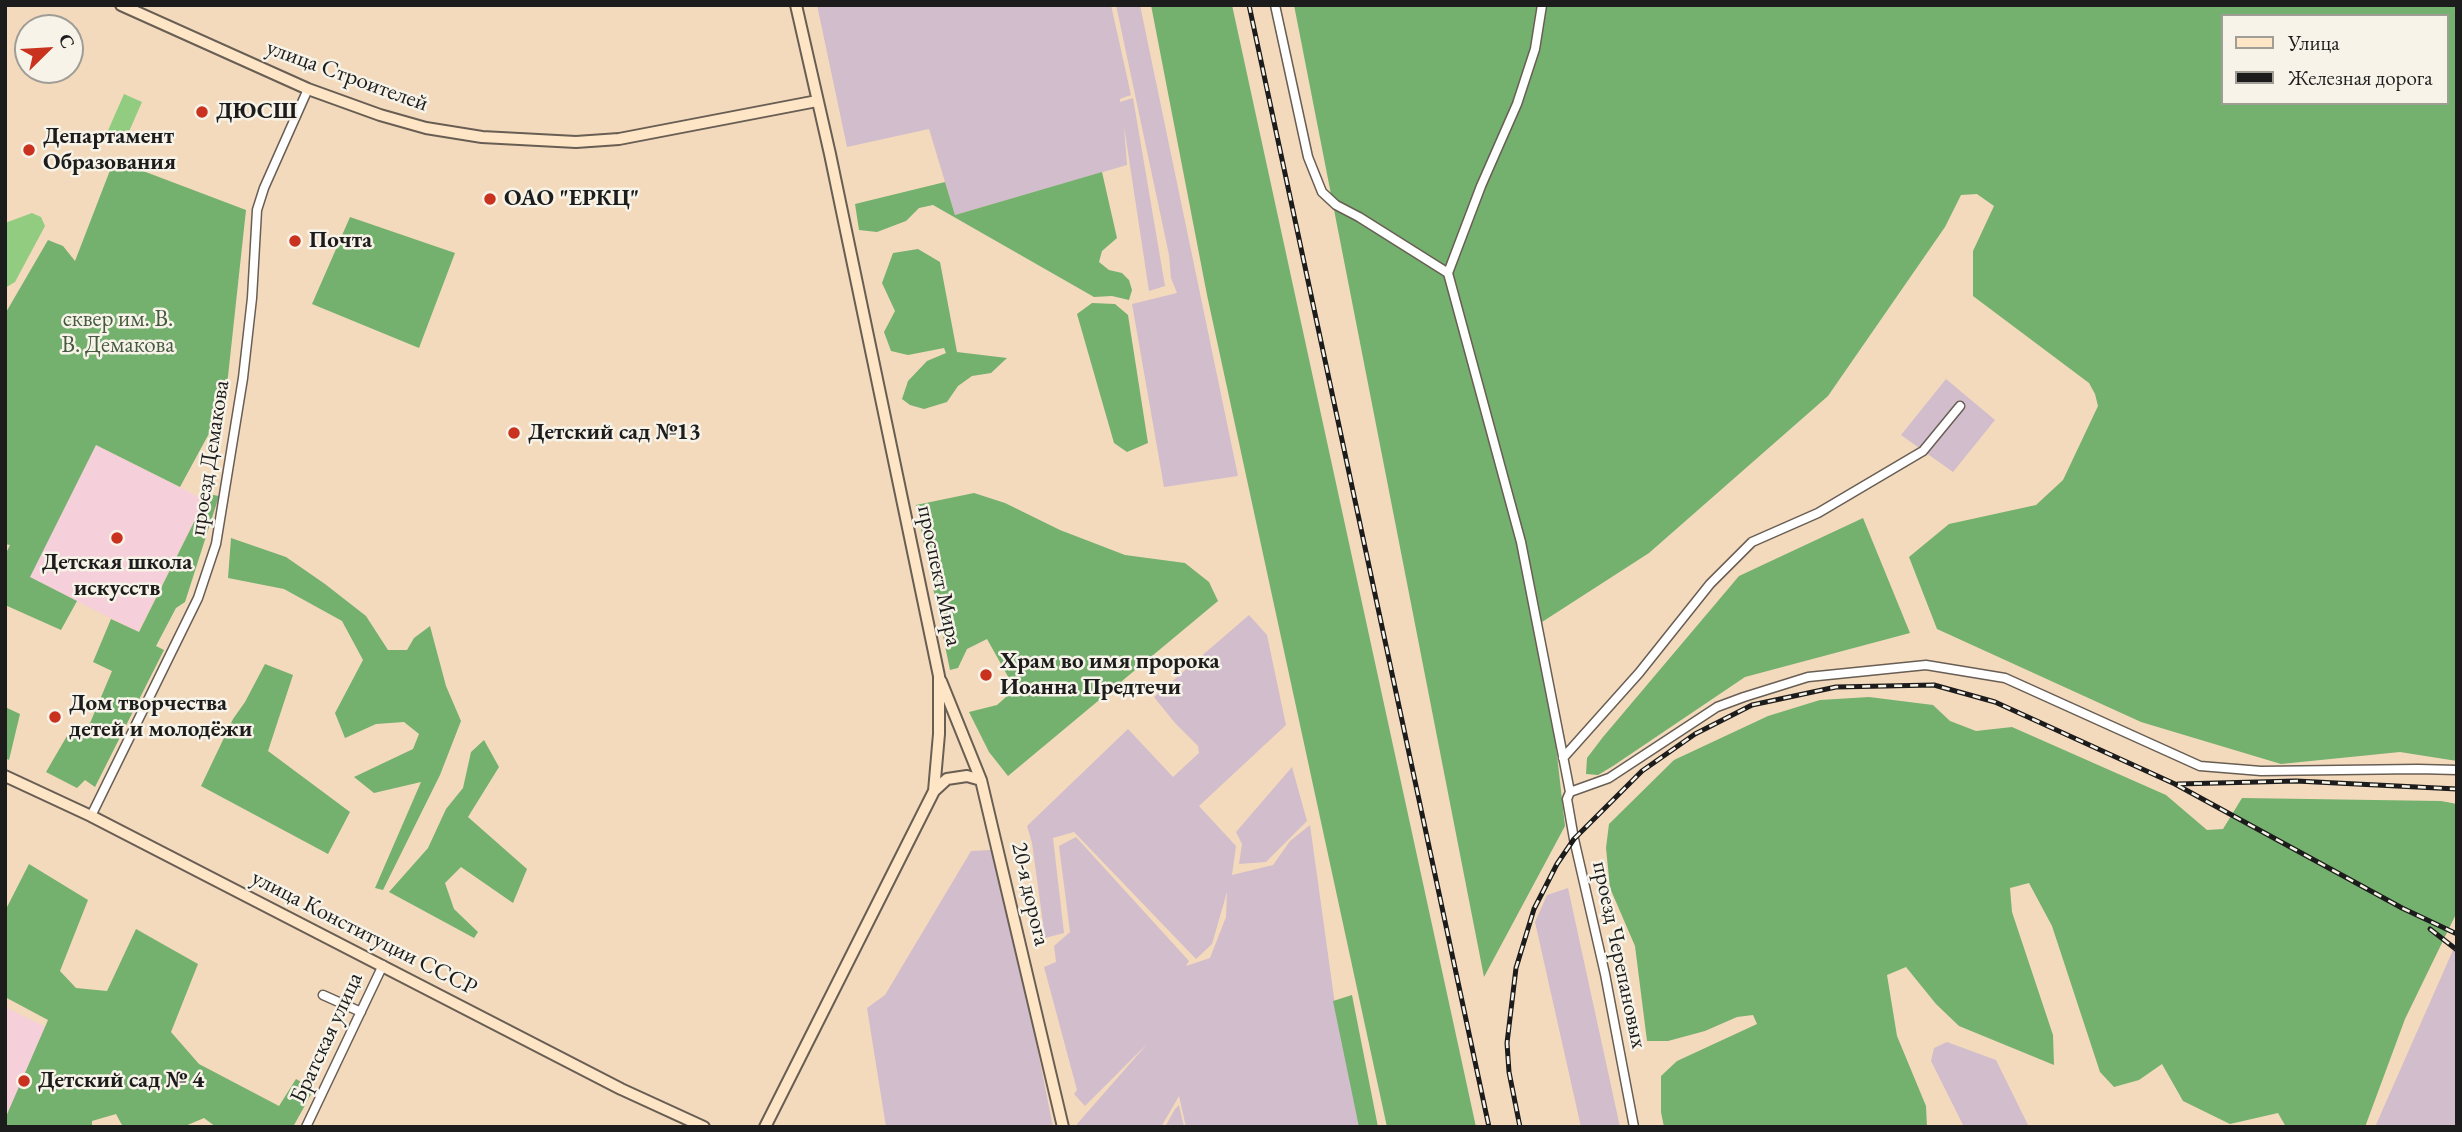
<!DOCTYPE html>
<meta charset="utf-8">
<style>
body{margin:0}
#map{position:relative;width:2462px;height:1132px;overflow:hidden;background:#f4dabd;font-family:"EB Garamond",serif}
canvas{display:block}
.frame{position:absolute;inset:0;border:7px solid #1c1c1c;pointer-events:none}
.legend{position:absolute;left:2221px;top:14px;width:228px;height:91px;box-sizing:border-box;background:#f7f3e8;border:2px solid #9f9d96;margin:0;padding:9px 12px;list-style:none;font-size:21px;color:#1c1c1c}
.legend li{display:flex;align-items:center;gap:14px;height:35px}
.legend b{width:35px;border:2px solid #9f9d96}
.north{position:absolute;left:14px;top:14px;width:70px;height:70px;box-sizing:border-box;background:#f7f3e8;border:2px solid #9f9d96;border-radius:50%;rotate:66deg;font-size:19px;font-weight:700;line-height:28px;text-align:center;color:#1c1c1c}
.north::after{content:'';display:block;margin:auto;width:24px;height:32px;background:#c8321e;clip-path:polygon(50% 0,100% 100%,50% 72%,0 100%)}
</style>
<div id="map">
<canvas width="2462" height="1132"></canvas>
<div class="frame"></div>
<ul class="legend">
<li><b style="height:9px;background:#fde5c5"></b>Улица</li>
<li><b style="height:9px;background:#1c1c1c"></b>Железная дорога</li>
</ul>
<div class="north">С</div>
</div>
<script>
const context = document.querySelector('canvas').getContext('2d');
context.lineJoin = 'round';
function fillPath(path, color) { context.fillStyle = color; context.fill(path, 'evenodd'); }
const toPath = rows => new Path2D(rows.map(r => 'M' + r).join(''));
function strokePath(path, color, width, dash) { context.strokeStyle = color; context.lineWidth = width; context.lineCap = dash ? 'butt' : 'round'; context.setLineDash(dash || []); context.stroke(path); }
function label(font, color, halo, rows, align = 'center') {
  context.font = font + ' "EB Garamond",serif'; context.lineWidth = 5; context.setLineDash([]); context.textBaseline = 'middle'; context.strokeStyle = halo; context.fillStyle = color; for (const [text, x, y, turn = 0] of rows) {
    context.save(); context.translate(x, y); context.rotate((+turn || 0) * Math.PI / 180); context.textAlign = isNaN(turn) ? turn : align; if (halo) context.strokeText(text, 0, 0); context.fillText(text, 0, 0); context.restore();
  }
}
fillPath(toPath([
 [96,445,205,500,138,632,29,577],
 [5,1007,64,1036,5,1127]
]), '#f5cfd9');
fillPath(toPath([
 [817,5,1111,5,1131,95,1120,99,1120,102,1133,98,1165,286,1149,291,1124,126,1127,165,955,215,929,129,847,147],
 [1116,5,1140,5,1238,476,1164,487,1132,304,1177,293,1171,278,1169,255],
 [1946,379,1995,420,1953,472,1901,435],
 [1249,615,1267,635,1286,725,1199,806,1236,846,1232,875,1273,865,1290,841,1310,825,1337,1019,1361,1127,1186,1127,1179,1096,1161,1127,1078,1127,1077,1124,1148,1043,1085,1106,1074,1094,1077,1090,1044,967,1056,962,1054,946,1070,932,1059,846,1076,837,1189,961,1186,966,1210,958,1226,917,1227,892,1212,944,1196,959,1074,832,1053,838,1064,933,1045,938,1032,843,1027,826,1128,729,1173,777,1199,753,1198,746,1175,723,1154,697],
 [1292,767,1307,821,1266,862,1239,864,1242,844,1236,832],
 [991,850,1022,971,1053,1127,886,1127,867,1008,885,995,971,851],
 [1568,888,1620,1127,1581,1127,1535,922,1547,895],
 [2457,941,2457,1127,2375,1127],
 [1947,1042,1996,1060,2029,1127,1964,1127,1931,1061,1934,1048],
 [1179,1105,1184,1127,1165,1127,1175,1109]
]), '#d1bdcb');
fillPath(toPath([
 [124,94,142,102,124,143,106,135],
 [32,213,41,217,45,226,15,282,5,288,5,223]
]), '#91cc80');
fillPath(toPath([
 [1151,5,1232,5,1476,1127,1387,1127,1207,295],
 [1294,5,2457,5,2457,761,2400,752,2281,764,2141,722,1937,629,1909,557,1949,524,2036,505,2063,480,2098,406,2095,394,2089,383,1973,296,1973,251,1994,206,1977,194,1961,195,1945,227,1828,396,1649,553,1542,622,1565,826,1484,977],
 [2222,16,2446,16,2446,103,2222,103],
 [114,160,246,210,225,404,180,487,96,445,30,577,77,601,61,630,5,605,5,555,10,545,5,544,5,314,48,240,63,246,75,261],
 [1102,172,1117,238,1102,251,1099,262,1109,270,1122,273,1129,280,1132,290,1129,300,1112,296,1094,297,933,205,919,208,906,221,877,232,859,230,855,204,945,182,955,215],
 [350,217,455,253,419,348,312,304],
 [918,249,940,262,957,352,1007,358,991,373,972,376,958,386,947,402,924,409,910,405,902,399,908,381,927,361,946,353,944,348,908,355,891,351,884,332,895,311,882,283,893,253],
 [1092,303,1115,304,1128,315,1148,443,1127,452,1114,443,1077,314],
 [974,493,1005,503,1060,530,1125,555,1185,563,1209,582,1218,601,1008,776,989,752,969,712,997,705,1015,689,987,639,967,649,958,668,950,670,916,505],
 [208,494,219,496,185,602,176,608,156,646,164,650,95,787,85,780,77,788,46,772,71,729,85,735,112,671,93,662,111,619,139,632],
 [1863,518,1910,633,1745,677,1613,766,1598,775,1586,774,1587,758,1603,737,1739,576],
 [231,538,286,557,325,584,366,616,388,650,407,650,414,638,430,626,446,686,461,721,440,775,383,890,375,888,421,782,374,793,354,777,413,749,419,734,404,722,376,724,345,738,335,713,363,660,342,621,284,589,228,578],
 [265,664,293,675,268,751,350,812,328,854,201,786,233,719,245,702],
 [1869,697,1933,705,1950,721,1976,731,2012,727,2166,795,2207,830,2223,829,2242,798,2441,801,2457,804,2457,912,2405,1019,2365,1127,2286,1127,2278,1113,2230,1124,2183,1101,2162,1064,2139,1080,2114,1087,2100,1072,2052,926,2029,883,2010,888,2012,912,2053,1035,2054,1065,1959,1026,1936,1004,1906,967,1887,975,1897,1036,1926,1106,1927,1127,1664,1127,1661,1112,1661,1076,1677,1061,1757,1024,1753,1015,1737,1017,1705,1031,1668,1041,1647,1041,1635,946,1610,888,1606,848,1609,824,1674,760,1768,716,1820,700],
 [5,707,20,714,9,760,5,758],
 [484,740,499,767,468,817,527,869,513,903,461,867,445,883,454,909,478,932,474,938,389,892,428,848,446,809,463,788,471,752],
 [29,864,88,900,60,971,76,988,107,991,136,929,198,964,171,1032,199,1064,279,1106,296,1079,314,1089,293,1127,216,1127,204,1118,183,1127,123,1127,116,1114,92,1121,92,1127,5,1127,5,1119,48,1020,5,997,5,911],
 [1352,995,1378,1127,1359,1127,1333,1001]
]), '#74b06e');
const street = toPath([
 [1275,5,1308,157,1322,192,1336,205,1359,217,1448,273,1521,542,1570,792,1567,799,1574,839,1605,974,1634,1127],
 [1448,273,1481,186,1517,104,1535,49,1542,5],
 [1563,758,1639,673,1710,584,1752,542,1818,513,1923,451,1960,406],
 [1570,792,1609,778,1717,707,1744,697,1808,677,1926,665,2005,678,2200,766,2261,771,2418,769,2457,770],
 [91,816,198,598,216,544,243,378,252,298,257,210,264,188,308,89],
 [323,995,361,1012],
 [306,1127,383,965]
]);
const secondary = toPath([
 [121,5,308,89,380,115,426,128,482,137,576,142,619,139,817,101],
 [941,681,981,780,1063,1127],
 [5,776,91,816,621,1089,704,1127],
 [934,791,947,779,967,776,981,780],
 [765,1127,934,791,939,734,939,676,830,154,796,5]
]);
strokePath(street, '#685e54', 11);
strokePath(secondary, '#685e54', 14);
strokePath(street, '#fff', 8);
strokePath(secondary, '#fde5c5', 10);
const rail = toPath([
 [1249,5,1489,1127],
 [2178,784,2296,781,2457,789],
 [2430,929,2457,950],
 [1520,1127,1509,1072,1507,1043,1516,968,1534,909,1557,864,1574,839,1642,771,1695,734,1752,705,1836,687,1934,685,1995,702,2175,784,2402,908,2457,934]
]);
strokePath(rail, '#1c1c1c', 5);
strokePath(rail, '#f7f3e8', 2.5, [8]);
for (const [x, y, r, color] of [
 [202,112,7,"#c8321e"],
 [29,150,7,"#c8321e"],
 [490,199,7,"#c8321e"],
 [295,241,7,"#c8321e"],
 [514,433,7,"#c8321e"],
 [117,538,7,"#c8321e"],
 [986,675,7,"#c8321e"],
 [55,717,7,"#c8321e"],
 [24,1081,7,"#c8321e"]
]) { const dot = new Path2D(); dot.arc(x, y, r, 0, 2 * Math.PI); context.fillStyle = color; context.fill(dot); strokePath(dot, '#f7f3e8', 2.5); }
label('23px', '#1c1c1c', '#f7f3e8', [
 ["улица Строителей",347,76,20],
 ["проезд Демакова",210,458,-81],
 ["проспект Мира",939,576,78],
 ["20-я дорога",1030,894,77],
 ["улица Конституции СССР",364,933,27],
 ["проезд Черепановых",1619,955,78],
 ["Братская улица",327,1038,-65]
]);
label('bold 23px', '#1c1c1c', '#f7f3e8', [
 ["ДЮСШ",216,112],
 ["Департамент",43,137],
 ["Образования",43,163],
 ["ОАО \"ЕРКЦ\"",504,199],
 ["Почта",309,241],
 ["Детский сад №13",528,433],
 ["Детская школа",117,563,"center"],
 ["искусств",117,589,"center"],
 ["Храм во имя пророка",1000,662],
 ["Иоанна Предтечи",1000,688],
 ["Дом творчества",69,704],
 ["детей и молодёжи",69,730],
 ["Детский сад № 4",38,1081]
], 'left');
label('23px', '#455a3f', '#f7f3e8', [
 ["сквер им. В.",118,320],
 ["В. Демакова",118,346]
]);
</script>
